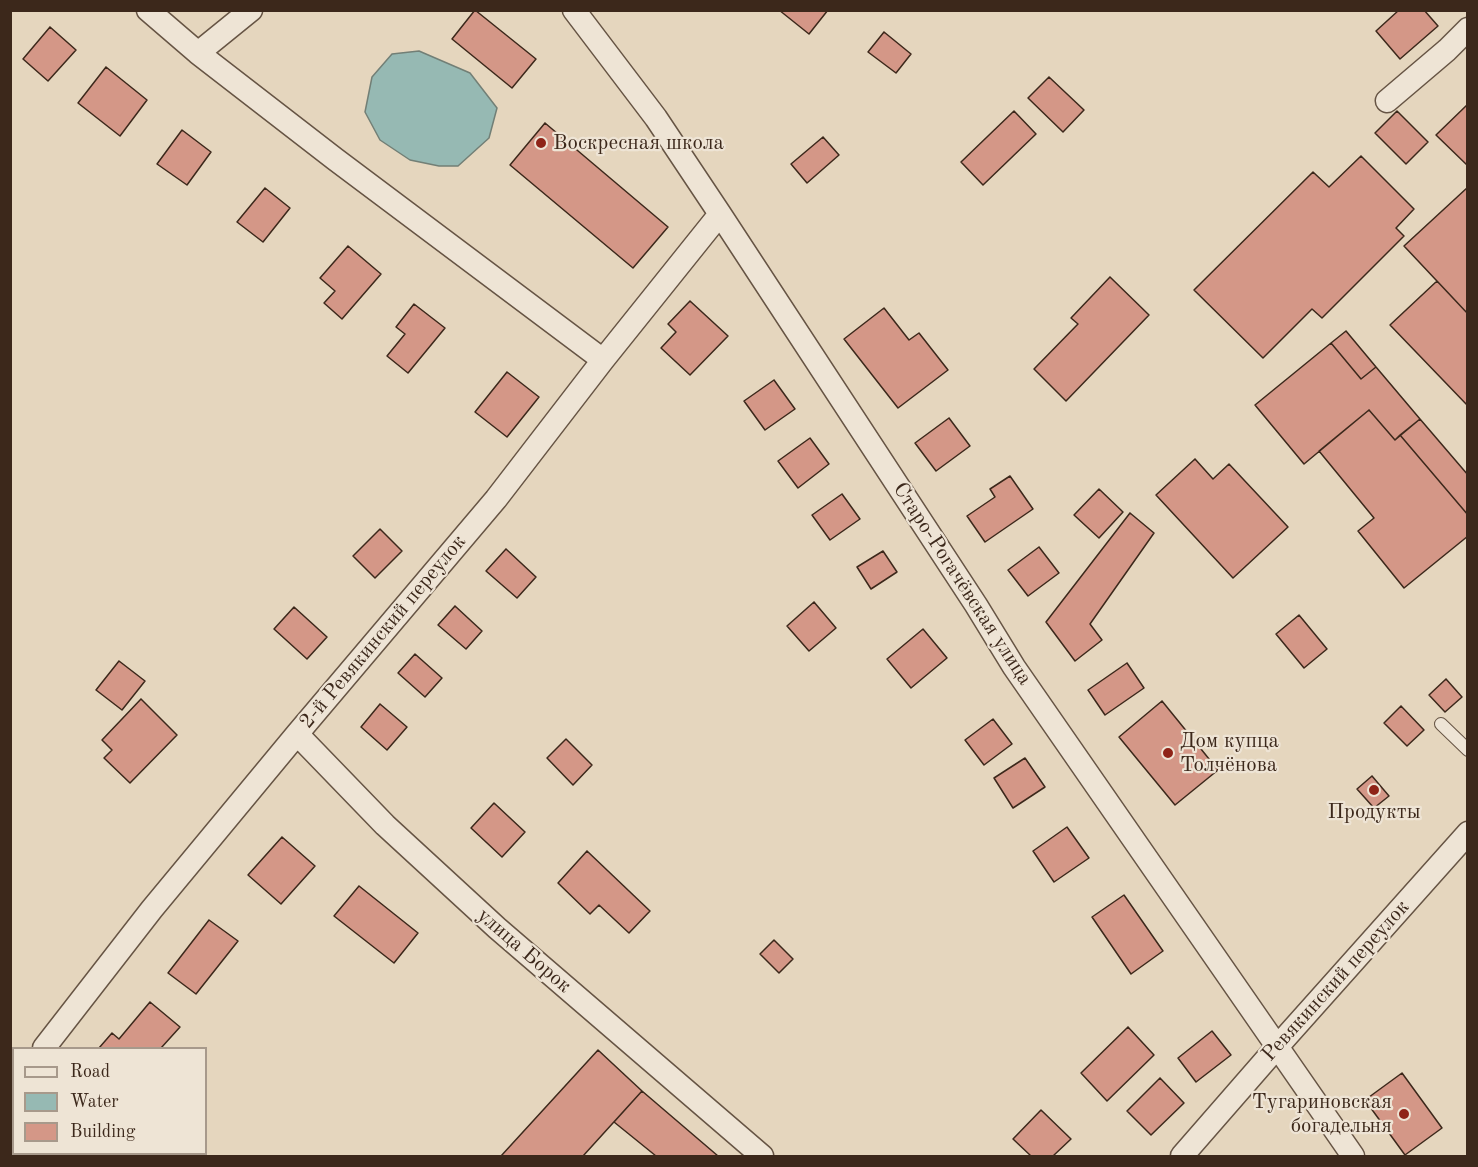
<!DOCTYPE html>
<meta charset="utf-8">
<style>
body{margin:0}
#map{position:relative;width:1478px;height:1167px;overflow:hidden;background:#e5d6be;font-family:"Old Standard TT",serif}
canvas{display:block}
.frame{position:absolute;inset:0;border:12px solid #3c281b;pointer-events:none}
.legend{position:absolute;left:12px;top:1047px;width:195px;height:108px;box-sizing:border-box;background:#eee4d5;border:2px solid #a7998b;margin:0;padding:8px 10px;list-style:none;font-size:18px;color:#3c281b}
.legend li{display:flex;align-items:center;gap:12px;height:30px}
.legend b{width:30px;border:2px solid #a7998b}
</style>
<div id="map">
<canvas width="1478" height="1167"></canvas>
<div class="frame"></div>
<ul class="legend">
<li><b style="height:8px;background:#eee4d5"></b>Road</li>
<li><b style="height:16px;background:#96b9b3"></b>Water</li>
<li><b style="height:16px;background:#d49787"></b>Building</li>
</ul>
</div>
<script>
const context = document.querySelector('canvas').getContext('2d');
context.lineJoin = 'round';
function fillPath(path, color) { context.fillStyle = color; context.fill(path, 'evenodd'); }
const toPath = rows => new Path2D(rows.map(r => 'M' + r).join(''));
function strokePath(path, color, width, dash) { context.strokeStyle = color; context.lineWidth = width; context.lineCap = dash ? 'butt' : 'round'; context.setLineDash(dash || []); context.stroke(path); }
function label(font, color, halo, rows, align = 'center') {
  context.font = font + ' "Old Standard TT",serif'; context.lineWidth = 4.5; context.setLineDash([]); context.textBaseline = 'middle'; context.strokeStyle = halo; context.fillStyle = color; for (const [text, x, y, turn = 0] of rows) {
    context.save(); context.translate(x, y); context.rotate((+turn || 0) * Math.PI / 180); context.textAlign = isNaN(turn) ? turn : align; if (halo) context.strokeText(text, 0, 0); context.fillText(text, 0, 0); context.restore();
  }
}
const water = toPath([
 [419,51,470,73,497,108,489,138,458,166,439,166,410,160,380,140,365,112,372,77,392,54,419,51]
]);
fillPath(water, '#96b9b3');
strokePath(water, '#727f76', 1.5);
const building = toPath([
 [475,10,536,59,512,88,452,39,475,10],
 [779,10,828,10,809,34,779,10],
 [1399,10,1424,10,1438,26,1400,59,1376,31,1399,10],
 [50,27,76,50,48,81,23,59,50,27],
 [884,32,911,54,896,73,868,52,884,32],
 [106,67,147,100,120,136,78,103,106,67],
 [1049,77,1084,110,1063,132,1028,98,1049,77],
 [1468,104,1468,166,1436,135,1468,104],
 [1014,111,1036,134,983,185,961,162,1014,111],
 [1397,111,1428,142,1406,164,1375,133,1397,111],
 [545,123,668,227,633,268,510,165,545,123],
 [182,130,211,152,187,185,157,164,182,130],
 [823,137,839,155,807,183,791,164,823,137],
 [1361,156,1414,209,1396,228,1404,236,1322,318,1312,309,1263,358,1194,290,1313,172,1329,187,1361,156],
 [1468,187,1468,314,1404,246,1468,187],
 [265,188,290,208,263,242,237,222,265,188],
 [348,246,381,274,342,319,324,303,335,291,320,278,348,246],
 [1110,277,1149,315,1066,401,1034,369,1078,324,1071,318,1110,277],
 [1437,281,1468,314,1468,406,1390,325,1437,281],
 [690,301,728,336,690,375,661,348,676,332,668,324,690,301],
 [414,304,445,328,408,373,387,356,405,334,396,327,414,304],
 [884,308,909,340,919,333,948,370,898,408,844,339,884,308],
 [1346,331,1376,367,1361,379,1331,343,1346,331],
 [1331,343,1361,379,1376,367,1420,419,1395,440,1369,410,1304,464,1255,405,1331,343],
 [507,372,539,397,507,437,475,412,507,372],
 [774,380,795,409,765,430,744,401,774,380],
 [1369,410,1395,440,1400,435,1468,515,1468,536,1404,588,1358,531,1374,518,1319,451,1369,410],
 [949,418,970,446,936,471,915,443,949,418],
 [1420,419,1468,475,1468,515,1400,435,1420,419],
 [810,438,829,464,798,488,778,461,810,438],
 [1195,459,1213,479,1229,464,1288,527,1233,578,1156,495,1195,459],
 [1010,476,1033,509,985,542,967,516,995,497,990,489,1010,476],
 [1099,489,1123,512,1099,538,1074,515,1099,489],
 [842,494,860,519,830,540,812,515,842,494],
 [1130,513,1154,533,1090,624,1102,640,1075,661,1046,622,1130,513],
 [380,529,402,551,375,578,353,556,380,529],
 [1039,547,1059,573,1028,596,1008,570,1039,547],
 [506,549,536,577,517,598,486,571,506,549],
 [883,551,897,572,871,589,857,567,883,551],
 [814,602,836,628,809,651,787,626,814,602],
 [455,606,482,631,466,649,438,625,455,606],
 [294,607,327,637,307,659,274,629,294,607],
 [1299,615,1327,649,1304,668,1276,634,1299,615],
 [923,629,947,658,911,688,887,659,923,629],
 [415,654,442,678,425,697,398,673,415,654],
 [119,661,145,681,122,710,96,690,119,661],
 [1127,663,1144,688,1105,715,1088,690,1127,663],
 [1446,679,1462,697,1445,712,1429,695,1446,679],
 [141,699,177,735,130,783,104,758,112,750,102,740,141,699],
 [1162,701,1218,770,1175,805,1119,737,1162,701],
 [380,704,407,727,387,750,361,727,380,704],
 [1401,706,1424,730,1407,746,1384,723,1401,706],
 [993,719,1012,744,984,765,965,740,993,719],
 [566,739,592,765,573,785,547,758,566,739],
 [1025,758,1045,787,1013,808,994,778,1025,758],
 [1372,776,1389,796,1374,808,1357,789,1372,776],
 [494,803,525,832,502,857,471,828,494,803],
 [1067,827,1089,858,1054,882,1033,851,1067,827],
 [282,837,315,866,281,904,248,875,282,837],
 [587,851,650,911,629,933,599,905,590,914,558,883,587,851],
 [359,886,418,933,394,963,334,916,359,886],
 [1124,895,1163,951,1131,974,1092,917,1124,895],
 [209,920,238,941,196,994,168,973,209,920],
 [774,940,793,959,779,973,760,954,774,940],
 [150,1002,180,1027,161,1048,99,1048,112,1033,119,1039,150,1002],
 [1128,1027,1154,1055,1107,1101,1081,1073,1128,1027],
 [1212,1031,1231,1055,1196,1082,1178,1058,1212,1031],
 [598,1050,642,1091,583,1156,501,1156,598,1050],
 [1402,1073,1442,1128,1405,1155,1365,1100,1402,1073],
 [1160,1078,1184,1103,1151,1135,1127,1111,1160,1078],
 [642,1091,718,1156,656,1156,614,1122,642,1091],
 [1041,1110,1071,1139,1053,1156,1031,1156,1013,1139,1041,1110],
 [53,1154,86,1154,83,1156,57,1156,53,1154]
]);
fillPath(building, '#d49787');
strokePath(building, '#3c281b', 1.5);
const service = toPath([
 [1441,724,1468,750]
]);
const minor = toPath([
 [148,10,198,53,335,159,603,360],
 [574,10,656,118,720,214,976,605,1014,667,1353,1156],
 [198,53,251,10],
 [1387,101,1447,50,1468,29],
 [297,734,385,825,497,928,762,1156],
 [44,1048,152,909,297,734,496,499,603,360,720,214],
 [10,1092,14,1088],
 [1182,1156,1277,1047,1468,833]
]);
strokePath(service, '#665444', 14);
strokePath(minor, '#665444', 25);
strokePath(service, '#eee4d5', 12);
strokePath(minor, '#eee4d5', 22);
for (const [x, y, r, color] of [
 [541,143,6,"#8f2418"],
 [1168,753,6,"#8f2418"],
 [1374,790,6,"#8f2418"],
 [1404,1114,6,"#8f2418"]
]) { const dot = new Path2D(); dot.arc(x, y, r, 0, 2 * Math.PI); context.fillStyle = color; context.fill(dot); strokePath(dot, '#eee4d5', 2); }
label('21px', '#3c281b', '#eee4d5', [
 ["Воскресная школа",553,143],
 ["Дом купца",1180,741],
 ["Толчёнова",1180,765],
 ["Продукты",1374,812,"center"],
 ["Тугариновская",1392,1102,"right"],
 ["богадельня",1392,1126,"right"]
], 'left');
label('21px', '#3c281b', '#eee4d5', [
 ["Старо-Рогачёвская улица",962,584,57],
 ["2-й Ревякинский переулок",383,632,-50],
 ["улица Борок",524,951,41],
 ["Ревякинский переулок",1336,981,-48]
]);
</script>
